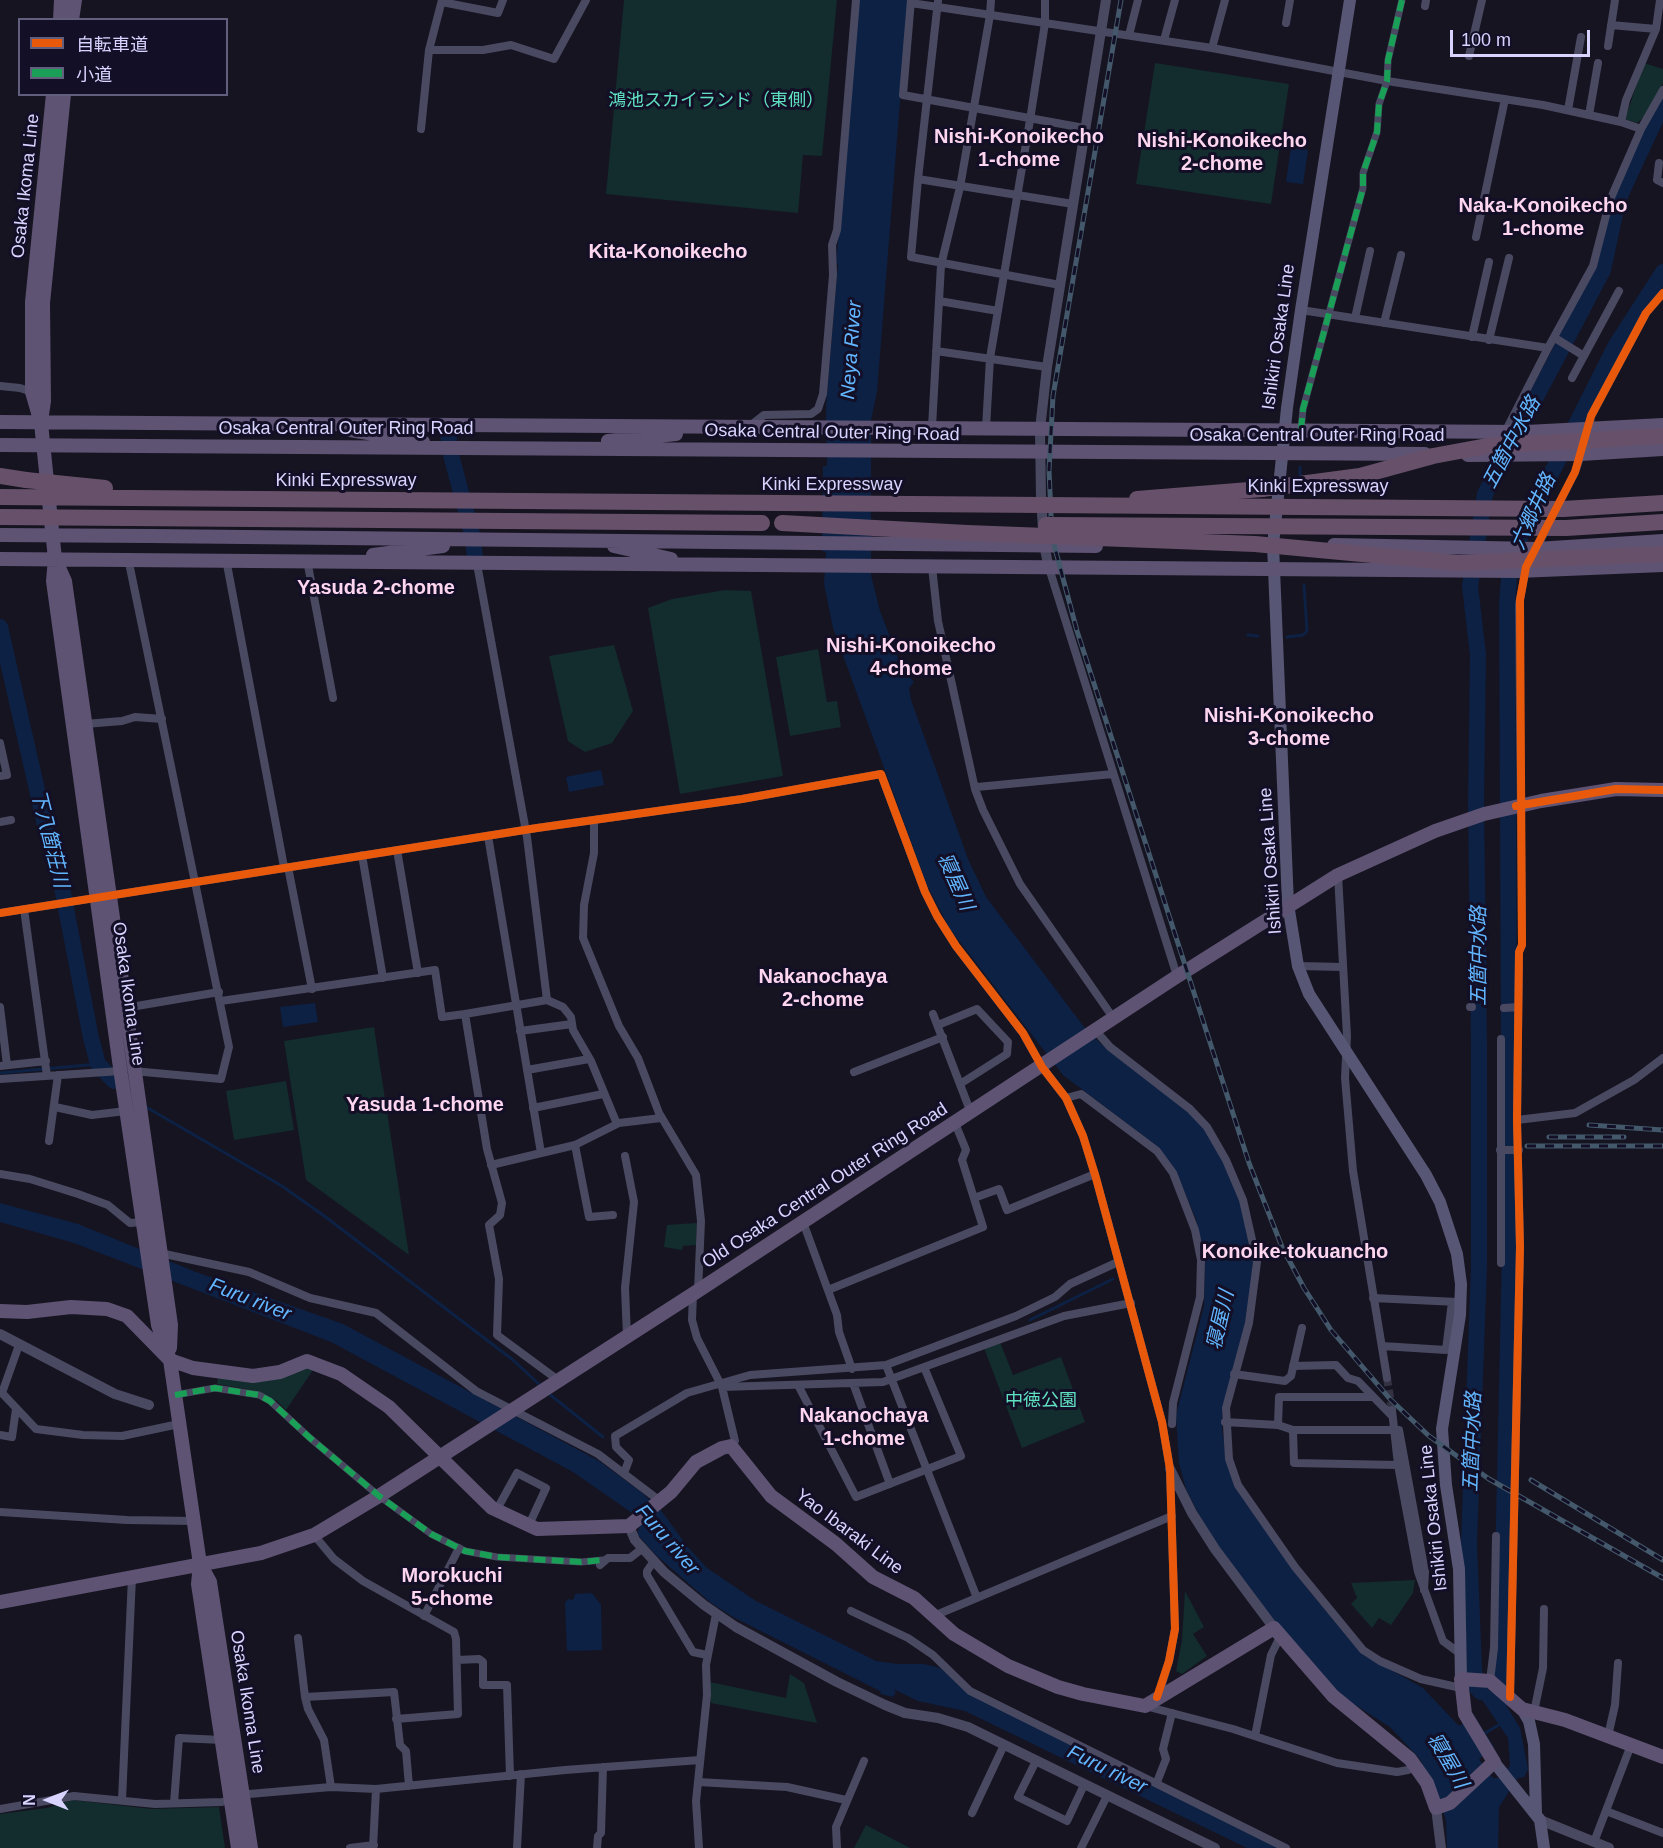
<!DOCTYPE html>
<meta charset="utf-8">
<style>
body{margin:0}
#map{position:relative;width:1663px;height:1848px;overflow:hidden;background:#161421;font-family:Helvetica,"Noto Sans JP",sans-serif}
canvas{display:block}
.legend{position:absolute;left:18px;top:18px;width:210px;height:78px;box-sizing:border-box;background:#130f26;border:2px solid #625e7d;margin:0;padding:8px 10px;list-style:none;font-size:18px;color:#d9d4ff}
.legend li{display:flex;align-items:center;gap:12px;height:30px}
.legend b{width:30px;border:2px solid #625e7d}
.north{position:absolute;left:18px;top:1770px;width:60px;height:60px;-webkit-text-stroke:4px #130f26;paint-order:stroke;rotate:270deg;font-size:16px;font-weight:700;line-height:24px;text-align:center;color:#d9d4ff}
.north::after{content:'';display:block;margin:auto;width:21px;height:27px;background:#d9d4ff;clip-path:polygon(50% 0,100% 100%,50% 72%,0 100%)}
.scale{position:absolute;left:1450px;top:30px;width:140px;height:27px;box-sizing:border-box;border:3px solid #d9d4ff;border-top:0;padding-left:8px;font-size:18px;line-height:21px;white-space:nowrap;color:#d9d4ff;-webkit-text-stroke:4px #130f26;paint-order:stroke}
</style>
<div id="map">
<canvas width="1663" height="1848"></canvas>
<ul class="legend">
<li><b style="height:8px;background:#e8590c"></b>自転車道</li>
<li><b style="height:8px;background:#1a9f57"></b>小道</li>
</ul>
<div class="north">N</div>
<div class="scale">100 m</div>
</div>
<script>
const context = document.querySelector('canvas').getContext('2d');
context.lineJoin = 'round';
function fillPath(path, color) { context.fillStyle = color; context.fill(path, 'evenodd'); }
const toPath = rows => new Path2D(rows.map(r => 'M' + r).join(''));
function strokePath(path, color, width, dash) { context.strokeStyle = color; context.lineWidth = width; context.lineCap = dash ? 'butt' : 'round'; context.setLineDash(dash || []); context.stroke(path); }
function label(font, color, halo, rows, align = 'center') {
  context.font = font + ' Helvetica,"Noto Sans JP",sans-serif'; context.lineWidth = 6; context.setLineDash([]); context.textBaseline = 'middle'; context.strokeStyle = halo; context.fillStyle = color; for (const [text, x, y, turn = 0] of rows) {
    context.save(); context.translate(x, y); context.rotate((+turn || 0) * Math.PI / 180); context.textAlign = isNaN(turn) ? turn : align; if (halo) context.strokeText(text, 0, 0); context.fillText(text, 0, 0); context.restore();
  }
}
fillPath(toPath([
 [624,0,837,0,822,156,803,155,798,213,606,194],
 [1155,63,1289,84,1271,204,1136,184],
 [1644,63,1663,69,1663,83,1644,117,1637,123,1625,119],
 [725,590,751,591,783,776,680,794,648,608,672,599],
 [614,645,633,711,612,743,585,752,568,741,549,656],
 [818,649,827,702,837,701,841,727,790,736,776,657],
 [374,1027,409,1255,306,1180,284,1041],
 [286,1081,294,1130,234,1140,226,1091],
 [697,1223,696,1245,683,1246,682,1250,664,1247,667,1225],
 [1000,1342,1013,1375,1061,1357,1085,1422,1022,1448,984,1348],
 [315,1367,286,1410,277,1401,252,1390,217,1384,218,1377],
 [1415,1580,1413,1593,1391,1625,1379,1618,1372,1628,1351,1604,1357,1598,1351,1583],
 [1185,1591,1204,1627,1193,1634,1207,1656,1182,1674,1176,1671,1182,1640],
 [790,1674,804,1683,817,1723,711,1703,710,1682,786,1698],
 [72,1800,152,1809,219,1807,225,1848,0,1848,0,1814,47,1808],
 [866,1825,910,1848,854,1848]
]), '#132c2d');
fillPath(toPath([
 [859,0,908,0,877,392,871,420,871,575,880,611,901,666,914,682,909,688,911,700,968,859,986,897,1084,1027,1101,1044,1178,1103,1200,1123,1218,1149,1240,1201,1253,1263,1246,1322,1222,1410,1222,1428,1226,1460,1239,1492,1310,1592,1361,1653,1423,1688,1459,1726,1475,1717,1494,1747,1479,1759,1493,1778,1499,1778,1510,1766,1508,1738,1472,1685,1482,1685,1503,1700,1520,1728,1528,1769,1524,1777,1518,1778,1499,1807,1498,1848,1447,1848,1446,1821,1438,1793,1419,1758,1390,1727,1341,1696,1277,1624,1221,1550,1199,1515,1186,1489,1179,1463,1176,1415,1204,1306,1205,1261,1196,1219,1182,1186,1176,1172,1154,1144,1063,1075,950,929,927,885,833,628,824,584,826,552,822,551,823,466,827,466,826,407,838,264,836,263],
 [1291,147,1308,150,1303,184,1286,182],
 [601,770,604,785,569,792,566,777],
 [315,1003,318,1022,283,1027,280,1007],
 [0,1203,78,1224,196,1272,343,1324,599,1461,641,1492,660,1509,687,1546,707,1568,756,1601,876,1661,897,1664,924,1664,940,1668,981,1700,1279,1848,1247,1848,965,1711,918,1701,893,1689,896,1692,893,1697,881,1694,880,1691,733,1617,711,1603,656,1555,637,1534,641,1523,635,1515,573,1472,331,1342,74,1243,0,1222],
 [592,1593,601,1605,602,1650,567,1651,565,1603,568,1599,573,1600,575,1594]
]), '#0d2144');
strokePath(toPath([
 [1300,467,1300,480],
 [1248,635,1258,636],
 [1287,637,1303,635,1307,631,1304,585],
 [0,1073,98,1064],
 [146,1107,282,1186,327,1218,513,1360,541,1386],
 [1030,1320,1113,1279],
 [548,1393,603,1437],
 [1482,1735,1502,1723]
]), '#0d2144', 3);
strokePath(toPath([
 [447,429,449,440],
 [451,455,472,534],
 [474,548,475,559],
 [0,627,48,838,58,867,91,1038,98,1064,114,1081],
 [1481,1692,1477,1688,1474,1669,1469,1543,1479,1266,1479,1043,1476,803,1478,655,1470,586,1485,494,1603,270,1618,200,1663,103],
 [1500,1703,1510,1250,1507,603,1510,566,1519,540,1546,484,1616,345,1663,272]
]), '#0d2144', 16);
strokePath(toPath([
 [1387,1378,1392,1410]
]), '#333142', 8, [8, 4]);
strokePath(toPath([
 [1301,430,1303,409,1363,188,1363,173,1377,132,1379,104,1387,81,1388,60,1402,0],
 [175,1395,215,1388,259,1395,270,1401,310,1438,379,1496,431,1534,465,1551,497,1557,581,1562,603,1560]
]), '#4a4962', 7);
strokePath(toPath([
 [911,0,903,95,1084,128],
 [938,1,918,179,1073,204],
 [442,2,498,13,503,0],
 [911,3,1212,48,1387,81,1543,105,1621,122,1626,100,1656,29,1660,0],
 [1425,6,1426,0],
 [1286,23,1290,0],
 [1611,25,1656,29],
 [1129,35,1138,0],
 [1164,40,1175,0],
 [1608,46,1615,0],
 [1212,48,1225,0],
 [429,50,442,0],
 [1469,56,1482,0],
 [1568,110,1581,37],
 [1589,115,1598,63],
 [1621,122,1641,129],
 [421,129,429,50,483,50,511,45,554,59,586,0],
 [1659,163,1657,180,1663,183],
 [918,179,911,257,1060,285],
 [1476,237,1505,99],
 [939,301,998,311],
 [1301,310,1548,348,1593,266,1610,200,1641,129,1663,90],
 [1355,318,1370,251],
 [1384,323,1401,255],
 [1472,337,1489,262],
 [1555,338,1584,356],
 [1489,340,1509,258],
 [936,351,1047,367],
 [1572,378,1619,291],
 [0,386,20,388,32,392],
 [750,426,764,415,811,414,818,409,823,394,833,275,832,245,837,230,856,0],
 [932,427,941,265,960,187,990,15,991,0],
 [986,428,990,358,1030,120,1045,23,1045,0],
 [1589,431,1591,416,1646,313,1663,293],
 [1505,432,1548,348],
 [1535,551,1575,472,1582,452],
 [128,558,229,1047,221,1079,133,1071],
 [226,559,284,867],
 [307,560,333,698],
 [477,564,527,837,547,1000],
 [932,567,938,621,975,789,983,810,1020,884,1114,1019],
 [1049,568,1177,976],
 [85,724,122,721,135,717,162,719],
 [0,743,7,775,0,776],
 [977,787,1113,774],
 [594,821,594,853,584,905,583,938,619,1026,638,1058,659,1113,696,1175,701,1221,698,1291],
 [0,822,11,820],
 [488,836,541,1153],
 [397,850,418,973],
 [362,855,383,978],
 [288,867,312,989],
 [1338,875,1347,1036,1345,1078,1353,1171,1387,1378],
 [24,909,47,1076],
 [0,913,537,828,742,799,881,774,925,892,937,916,956,946,1023,1033,1042,1067,1066,1098,1083,1136,1096,1178,1162,1422,1170,1469,1175,1629,1169,1661,1158,1697],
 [1298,966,1343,967],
 [221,1001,435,970,442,1017,465,1014,487,1149,502,1203,500,1215,489,1225,499,1279,497,1335,558,1380],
 [0,1007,7,1065],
 [1470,1007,1472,1007],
 [125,1008,219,992],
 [1504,1008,1518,1007],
 [465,1014,547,1000,563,1007,571,1017,573,1030,591,1061,617,1124],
 [933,1014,971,1113],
 [938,1025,977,1009,1008,1042,1007,1054,960,1084],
 [520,1031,572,1024],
 [1096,1031,1110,1047,1190,1109,1207,1127,1226,1160,1243,1200,1257,1262,1249,1323,1226,1408,1229,1459,1238,1485,1295,1567,1363,1650,1380,1661,1421,1679,1461,1688],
 [0,1066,46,1061],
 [527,1070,589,1059],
 [854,1072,943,1037],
 [0,1079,121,1071],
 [1066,1098,1081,1094,1157,1151,1173,1173,1195,1230,1201,1260,1200,1297,1173,1403,1172,1424],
 [55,1107,92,1115,126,1111],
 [533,1108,603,1094],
 [1517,1120,1575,1113,1634,1080,1663,1058],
 [49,1141,58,1075],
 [575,1145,589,1217,613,1215],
 [1500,1150,1519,1150],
 [625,1156,634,1202,625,1288,627,1336],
 [491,1165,575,1145,619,1123,661,1118],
 [0,1174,30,1179,78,1194,108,1205,130,1223,143,1222],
 [974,1198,999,1189,1007,1210,1095,1174],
 [803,1222,837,1315,839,1332,852,1369],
 [160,1253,249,1272,310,1298,376,1313,476,1391,598,1454,660,1501],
 [1501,1263,1501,1039],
 [828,1290,983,1227,962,1160,966,1150,955,1123],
 [693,1294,692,1320,697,1338,722,1387,735,1441,731,1446],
 [1373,1298,1457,1302],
 [19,1345,2,1393,36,1429,83,1435,122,1436,179,1424],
 [1382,1346,1446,1350,1452,1302],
 [886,1365,977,1598],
 [1293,1366,1336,1365,1348,1378,1358,1381,1392,1416],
 [1234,1374,1285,1381,1291,1376,1302,1328],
 [853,1383,890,1484],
 [798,1385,856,1497,961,1456,924,1367],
 [722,1387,883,1382,1064,1316,1131,1303],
 [1392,1410,1398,1465,1418,1572,1443,1641,1462,1655],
 [1225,1422,1278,1425,1293,1430,1399,1430,1425,1572,1424,1590],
 [1278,1425,1279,1397,1373,1397],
 [1293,1430,1294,1463,1398,1465],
 [0,1435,12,1437,16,1409],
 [624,1473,629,1460,616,1447,615,1436,687,1393,750,1375,886,1365,1016,1316,1055,1297,1070,1284,1118,1262],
 [496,1511,517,1473,546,1488,528,1527],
 [0,1512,127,1520,194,1521],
 [314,1535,334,1559,363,1581,454,1632,456,1639,458,1714,396,1719],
 [654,1561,647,1571,647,1575,693,1652,707,1655],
 [600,1565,608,1558,630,1558,643,1548],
 [851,1611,908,1638,933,1655,970,1691,1286,1848],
 [936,1615,1172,1516],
 [424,1616,459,1548],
 [298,1638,305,1697,308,1709,324,1740,331,1787],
 [457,1660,479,1659,483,1662,483,1685,507,1685,510,1776],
 [1490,1681,1494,1648,1496,1536],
 [305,1697,394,1692,400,1745,406,1751,409,1786],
 [1510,1697,1520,1247,1517,1120,1519,952,1522,945,1519,604,1526,568],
 [1145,1706,1233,1729,1337,1763,1397,1772,1408,1770],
 [1534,1712,1543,1668,1544,1609],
 [1255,1736,1271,1655,1281,1635],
 [1608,1736,1615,1705,1618,1663],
 [1036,1761,1018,1797,1067,1821,1084,1785],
 [698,1782,787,1787,846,1800],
 [1157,1782,1166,1759,1163,1749,1172,1713],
 [122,1800,132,1577],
 [174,1803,179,1738,222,1740],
 [0,1809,74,1796,155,1804,222,1802,249,1794,331,1787,376,1789,565,1770,700,1760],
 [1606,1811,1663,1833],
 [972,1813,1004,1745],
 [1594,1842,1631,1745],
 [350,1848,374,1845],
 [373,1848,376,1789],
 [517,1848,521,1774],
 [597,1848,598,1836,601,1833,603,1767],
 [699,1848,696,1801,707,1695,706,1665,716,1614],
 [837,1848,836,1827,864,1761],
 [1081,1848,1107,1796]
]), '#4a4962', 8);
strokePath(toPath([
 [1049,568,1044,545,1041,498,1040,429,1047,367,1106,0],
 [0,1334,115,1394,149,1405],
 [1170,1469,1192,1513,1215,1549,1274,1628],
 [629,1526,635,1540,664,1572,704,1605,736,1627,837,1682,885,1705,905,1713,938,1718,968,1727,1215,1848],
 [1436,1808,1441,1848],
 [1540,1820,1609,1848]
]), '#4a4962', 10);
strokePath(toPath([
 [1350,0,1301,310,1287,408,1273,545,1288,904,1298,966,1309,994,1426,1175,1440,1202,1457,1254,1461,1284,1460,1315,1442,1429,1446,1485,1459,1569,1461,1679],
 [1522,1709,1529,1721,1534,1744,1536,1814],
 [1494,1762,1540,1820,1544,1848]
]), '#575674', 12);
strokePath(toPath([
 [60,20,61,0],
 [72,20,75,0],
 [53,94,32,302,32,392,41,423,55,559,53,581,121,1075,158,1325,170,1360,200,1564,198,1584,238,1848],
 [41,421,44,401,43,303,64,94],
 [0,422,1526,432,1663,425],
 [350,430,423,442],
 [608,441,676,434],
 [140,446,1425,454],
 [1468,455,1581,454,1663,449],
 [150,536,1096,546],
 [1334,545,1536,549,1663,541],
 [614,546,671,559],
 [373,555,443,546],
 [0,559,1518,571,1663,565],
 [56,561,65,581,171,1325,170,1348],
 [0,1311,27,1312,71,1307,107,1309,127,1316,170,1360,193,1368,253,1376,280,1372,307,1361,341,1374,389,1407,492,1508,537,1529,629,1526,671,1492,696,1462,722,1448,731,1446,771,1496,836,1544,873,1577,914,1598,954,1634,1008,1666,1058,1687,1083,1694,1145,1706,1274,1628,1333,1696,1410,1759,1427,1783,1436,1808,1450,1803,1494,1762,1465,1714,1461,1679,1490,1681,1522,1709,1565,1720,1663,1757],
 [200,1564,210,1582,251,1848],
 [0,1602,261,1553,314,1535,379,1496,693,1294,1173,979,1338,875,1435,831,1484,814,1541,801,1616,789,1663,790]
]), '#5e5373', 14);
strokePath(toPath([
 [0,476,26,480],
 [1137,499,1262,489]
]), '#67516a', 16);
const rail = toPath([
 [1121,0,1053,396,1049,470,1052,537,1077,631,1249,1163,1282,1247,1304,1288,1331,1330,1390,1399,1429,1436,1489,1479,1663,1578],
 [1589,1125,1663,1130],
 [1549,1137,1624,1137],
 [1527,1146,1663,1146],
 [1531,1480,1663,1560]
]);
strokePath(rail, '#43596b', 5);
strokePath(rail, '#130f26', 3, [9]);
strokePath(toPath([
 [0,445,140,446],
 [0,535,150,536]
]), '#5e5373', 14);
strokePath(toPath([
 [26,480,105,488],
 [1262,489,1360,476,1433,456,1487,446,1663,436],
 [0,497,1563,509,1663,503],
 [0,517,762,523],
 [782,523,967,533,1255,544,1458,563,1663,554],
 [1046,525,1566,528,1663,522]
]), '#67516a', 16);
strokePath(toPath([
 [1301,430,1303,409,1363,188,1363,173,1377,132,1379,104,1387,81,1388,60,1402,0],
 [175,1395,215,1388,259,1395,270,1401,310,1438,379,1496,431,1534,465,1551,497,1557,581,1562,603,1560]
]), '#1a9f57', 6, [12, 6]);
strokePath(toPath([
 [1516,806,1616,789,1663,790],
 [0,913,537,828,742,799,881,774,925,892,937,916,956,946,1023,1033,1042,1067,1066,1098,1083,1136,1096,1178,1162,1422,1170,1469,1175,1629,1169,1661,1157,1697],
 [1510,1697,1520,1247,1517,1120,1519,952,1522,945,1520,600,1526,567,1575,472,1591,416,1646,313,1663,293]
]), '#e8590c', 8);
label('18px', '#5fe0c0', '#130f26', [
 ["鴻池スカイランド（東側）",716,101],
 ["中徳公園",1041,1401]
]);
label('18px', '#d9d4ff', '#130f26', [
 ["Osaka Ikoma Line",26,186,-84],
 ["Ishikiri Osaka Line",1279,337,-82],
 ["Osaka Central Outer Ring Road",346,429],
 ["Osaka Central Outer Ring Road",832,433,1],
 ["Osaka Central Outer Ring Road",1317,436],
 ["Kinki Expressway",346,481],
 ["Kinki Expressway",832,485],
 ["Kinki Expressway",1318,487],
 ["Ishikiri Osaka Line",1271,861,-94],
 ["Osaka Ikoma Line",128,994,82],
 ["Old Osaka Central Outer Ring Road",825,1186,-33],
 ["Ishikiri Osaka Line",1434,1518,-96],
 ["Yao Ibaraki Line",849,1532,37],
 ["Osaka Ikoma Line",247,1702,81]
]);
label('bold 20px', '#ffd6f0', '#130f26', [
 ["Nishi-Konoikecho",1019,137],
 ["1-chome",1019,160],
 ["Nishi-Konoikecho",1222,141],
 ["2-chome",1222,164],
 ["Naka-Konoikecho",1543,206],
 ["1-chome",1543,229],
 ["Kita-Konoikecho",668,252],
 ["Yasuda 2-chome",376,588],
 ["Nishi-Konoikecho",911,646],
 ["4-chome",911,669],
 ["Nishi-Konoikecho",1289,716],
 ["3-chome",1289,739],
 ["Nakanochaya",823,977],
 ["2-chome",823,1000],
 ["Yasuda 1-chome",425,1105],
 ["Konoike-tokuancho",1295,1252],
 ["Nakanochaya",864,1416],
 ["1-chome",864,1439],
 ["Morokuchi",452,1576],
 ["5-chome",452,1599]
]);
label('italic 20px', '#62b6ff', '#130f26', [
 ["Neya River",852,350,-86],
 ["五箇中水路",1512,443,-62],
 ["六郷井路",1534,512,-66],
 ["下八箇荘川",49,839,76],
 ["寝屋川",955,882,66],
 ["五箇中水路",1479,956,-90],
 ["Furu river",250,1300,21],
 ["寝屋川",1221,1320,-77],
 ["五箇中水路",1473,1442,-88],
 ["Furu river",667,1540,49],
 ["寝屋川",1447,1761,60],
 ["Furu river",1107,1770,26]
]);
</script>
